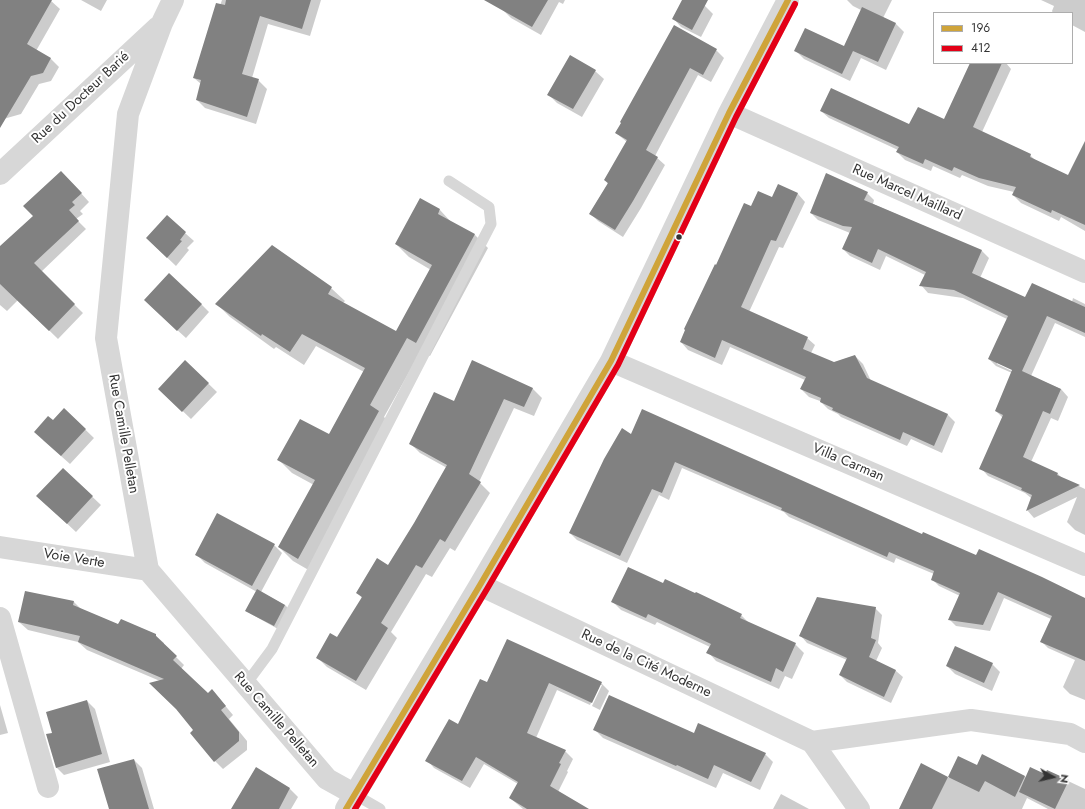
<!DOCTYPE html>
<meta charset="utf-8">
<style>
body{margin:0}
#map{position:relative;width:1085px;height:809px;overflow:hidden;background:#fff;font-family:Jost,sans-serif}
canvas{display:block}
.legend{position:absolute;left:933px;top:12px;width:140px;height:52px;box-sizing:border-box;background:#fff;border:1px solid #adadad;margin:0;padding:5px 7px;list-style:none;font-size:12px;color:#333}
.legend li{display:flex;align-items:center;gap:8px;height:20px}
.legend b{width:20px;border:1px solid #adadad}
.north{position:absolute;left:1033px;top:757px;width:40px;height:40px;-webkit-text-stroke:3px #fff;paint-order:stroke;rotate:98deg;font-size:11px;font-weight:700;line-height:16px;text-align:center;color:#333}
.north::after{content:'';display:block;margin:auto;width:14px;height:18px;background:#333;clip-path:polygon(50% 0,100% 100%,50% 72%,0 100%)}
</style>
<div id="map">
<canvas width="1085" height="809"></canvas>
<ul class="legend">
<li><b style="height:5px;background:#cfa43a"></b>196</li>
<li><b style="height:5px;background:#e30017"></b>412</li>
</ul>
<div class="north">N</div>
</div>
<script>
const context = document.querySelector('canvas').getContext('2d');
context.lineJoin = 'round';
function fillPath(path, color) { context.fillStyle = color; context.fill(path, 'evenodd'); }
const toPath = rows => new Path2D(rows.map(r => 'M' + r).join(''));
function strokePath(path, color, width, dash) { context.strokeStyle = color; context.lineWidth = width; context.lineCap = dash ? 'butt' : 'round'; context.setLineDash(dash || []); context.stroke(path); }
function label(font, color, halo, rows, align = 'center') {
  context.font = font + ' Jost,sans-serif'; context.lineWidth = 4; context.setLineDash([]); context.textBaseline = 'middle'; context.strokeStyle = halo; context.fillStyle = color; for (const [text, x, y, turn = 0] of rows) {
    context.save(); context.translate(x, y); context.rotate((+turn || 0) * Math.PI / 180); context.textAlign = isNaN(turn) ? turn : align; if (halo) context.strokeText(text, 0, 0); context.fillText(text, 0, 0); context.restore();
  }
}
fillPath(toPath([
 [1,0,50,0,60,9,36,51,51,59,59,67,51,81,39,84,21,114,0,120],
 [81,0,107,0,101,11],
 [222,0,321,0,310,36,268,24,252,78,258,80,267,89,256,124,205,108,197,100,201,84,194,78],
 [508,0,565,0,563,4,559,2,541,35,511,18,503,10],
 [683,0,693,0,705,6,713,14,701,37,681,27,673,18],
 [847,0,892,0,883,18,896,24,904,32,886,70,861,58,850,81,804,59,796,51,844,48,861,10,853,6],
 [1041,0,1085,0,1085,32,1072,25,1072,13,1053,13,1052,11,1054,6],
 [674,27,716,50,724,58,711,82,698,75,655,156,665,165,641,208,623,237,598,221,590,213,608,184,605,180,627,142,616,133],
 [971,63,1006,63,1011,69,982,132,1030,155,1037,162,1069,177,1085,172,1085,231,1061,217,1059,221,1021,203,1013,195,1014,192,988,186,962,175,960,178,933,166,931,171,905,160,897,152,898,150,829,118,821,111,910,126,945,120],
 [595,71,604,79,582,117,557,103,549,95],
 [69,180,89,202,80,211,83,214,76,219,86,229,41,272,83,313,58,339,18,300,7,311,0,305,0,248,35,216],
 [779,186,798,194,805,202,783,248,779,247,749,312,807,338,815,345,811,353,834,363,855,356,863,364,871,381,948,415,955,422,942,453,911,439,907,446,841,417,838,414,828,409,820,401,809,397,801,389,805,380,730,347,722,365,688,350,681,342,716,266,751,208,773,199],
 [867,193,874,200,873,204,982,251,989,258,980,278,1026,299,1072,302,1073,298,1085,304,1085,337,1055,323,1031,376,1061,389,1068,397,1058,421,1051,418,1031,462,1058,474,1062,478,1085,489,1085,535,1075,530,1067,522,1077,497,1034,518,1027,510,1031,498,1025,493,988,476,981,468,1003,418,996,411,1012,373,996,366,989,359,1007,319,963,298,928,293,921,285,925,275,886,256,880,270,850,256,843,249,850,233,818,220,811,213],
 [997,362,1017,371,1016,373,997,364],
 [440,210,452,223,475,235,488,248,430,356,421,351,384,417,392,425,312,572,293,561,279,547,314,485,292,473,279,460,329,435,364,372,316,346,304,365,276,347,274,349,230,317,217,304,331,288,345,301,343,303,396,333,431,270,409,257,396,244],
 [167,217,194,241,187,248,189,250,176,266,155,246],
 [201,304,209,312,186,338,153,308],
 [185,361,217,392,191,419,168,397],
 [532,388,542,398,534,416,514,408,479,482,490,493,455,551,450,548,432,577,426,574,391,632,397,638,366,690,327,667,317,657,337,638,362,598,358,593,388,566,415,523,447,468,420,453,410,443,454,402],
 [64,409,94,438,70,464,43,440,53,421],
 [632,435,922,535,1085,599,1085,700,1070,694,1063,687,1075,660,1048,648,1042,642,1051,619,1004,598,990,631,956,626,949,619,960,596,939,586,932,579,934,574,896,558,894,563,789,517,784,512,682,468,669,500,659,495,627,563,577,540,570,533],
 [63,469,101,505,76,532,46,504],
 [274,545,282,553,261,592,285,605,289,609,278,629,251,614,247,611,257,592,205,563,196,554],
 [663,584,741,615,749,623,795,644,804,653,792,679,785,676,779,689,716,661,708,652,710,647,657,622,655,625,621,610,613,602],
 [26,592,74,602,81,609,119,625,155,635,164,643,164,645,184,665,181,669,208,694,212,690,233,715,229,719,247,741,247,750,223,769,215,761,160,681,87,650,78,642,28,630,19,622],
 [875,608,882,615,878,643,882,648,876,661,896,671,903,677,891,703,847,682,840,675,847,660,807,643,801,636],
 [507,640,601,683,609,691,600,710,592,706,602,685,600,685,590,705,557,690,536,738,565,751,573,759,567,771,568,772,558,792,587,809,523,809,510,798,518,784,484,764,470,788,434,768,427,760,459,725,488,684],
 [992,664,1000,672,992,691,955,674,947,666],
 [87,701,95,709,110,762,64,775,56,767],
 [0,705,8,733,0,735],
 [595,730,694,735,765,754,773,762,760,790,723,773,716,788,603,738],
 [983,756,1026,777,1045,775,1047,771,1085,789,1085,809,1048,809,1027,798,1022,809,900,809,921,764,949,778,959,757,977,766],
 [134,760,142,768,154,809,110,809],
 [256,768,290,789,298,797,291,809,232,809],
 [781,794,809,809,773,809]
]), '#0003');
fillPath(toPath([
 [0,0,52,0,27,44,51,58,43,73,31,76,0,128],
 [226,0,311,0,302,29,260,16,242,74,259,79,247,117,196,100,201,80,193,78,216,3,225,5],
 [484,0,548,0,532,27],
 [682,0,708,0,692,30,672,19],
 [862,7,896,23,878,62,853,51,842,74,794,51,805,28,844,46],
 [674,25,717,49,703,75,690,68,646,150,658,157,633,201,615,230,589,214,608,183,604,180,627,140,615,133,621,123,620,122],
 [570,55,596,70,573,109,547,95],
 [970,63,1002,63,973,127,1031,154,1030,157,1068,175,1085,141,1085,225,1052,210,1051,213,1012,195,1016,187,979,178,954,167,952,171,925,159,923,164,896,152,899,147,820,111,831,88,909,124,918,107,944,119],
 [61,171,82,193,72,202,75,205,69,210,79,221,34,263,75,304,49,331,0,284,0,246,33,216,23,206],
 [826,173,868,192,864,200,982,250,972,273,1025,297,1032,283,1085,307,1085,333,1047,316,1022,371,1061,389,1050,414,1043,411,1023,457,1058,473,1057,475,1080,485,1026,511,1032,495,1021,490,1022,488,979,469,1003,415,995,411,1012,370,988,359,1008,316,954,290,919,286,926,272,878,249,872,263,842,249,852,227,843,226,810,213],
 [778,184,798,193,776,241,771,240,741,307,808,337,803,349,834,362,855,355,867,378,948,414,934,446,903,432,900,440,832,410,833,408,820,402,821,398,800,389,806,377,722,340,715,358,680,342,685,330,684,329,715,264,716,265,744,203,751,206,758,191,772,197],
 [420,198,440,209,438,214,475,234,416,343,407,338,381,385,370,405,379,411,298,559,278,547,315,480,277,460,300,419,329,434,365,368,302,334,290,352,262,334,261,336,215,304,272,245,332,287,328,294,396,331,432,265,395,244],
 [167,215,186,232,180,240,182,241,167,258,146,238],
 [169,273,202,304,177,331,144,300],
 [185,360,209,383,182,412,158,389],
 [472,360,533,388,524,407,504,399,469,474,481,482,445,542,440,539,422,568,416,565,381,623,388,628,356,681,316,658,330,633,337,637,362,597,356,593,377,558,388,565,414,523,447,465,409,444,434,392,454,401],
 [64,408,86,429,61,456,34,432,48,416,53,420],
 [642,409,922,534,923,532,976,555,979,549,1042,577,1085,598,1085,661,1040,642,1052,616,998,592,983,625,948,620,960,593,931,580,934,571,889,552,887,557,781,510,782,508,675,462,662,493,652,489,620,556,569,533,604,459,622,428,631,434],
 [63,468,93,496,67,524,36,496],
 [217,513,275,544,252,586,195,555],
 [628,567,663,583,665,579,695,593,696,592,742,614,740,618,796,643,783,672,776,668,771,682,706,653,711,644,648,614,646,618,611,602],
 [257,589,285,605,274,626,245,611],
 [25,591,74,601,73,605,118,624,121,619,156,634,156,636,177,656,173,660,208,693,212,689,226,706,221,710,239,732,239,741,214,762,190,733,193,730,176,709,149,683,164,679,78,642,80,636,18,622],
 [817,597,876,607,871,638,876,640,869,657,896,670,884,697,839,675,847,658,799,636],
 [507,639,602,682,592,703,549,683,527,733,566,750,559,763,561,764,550,786,589,809,527,809,509,798,518,782,476,757,462,781,425,761,449,719,458,724,480,679,487,682],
 [955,646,993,663,984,683,946,666],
 [609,695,694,733,698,723,766,753,751,782,714,765,708,779,677,765,676,766,593,730],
 [87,700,102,754,56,768,46,734,52,733,46,712],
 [982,754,1025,776,1015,797,985,781,979,792,948,777,958,756,977,765],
 [134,759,149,809,109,809,97,769],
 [921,763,948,777,932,809,899,809],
 [256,767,290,788,279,809,231,809],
 [1030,767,1045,774,1047,770,1069,780,1055,809,1019,792]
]), '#818181');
strokePath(toPath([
 [246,684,272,649,491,224,489,207,449,181],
 [354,794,380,809]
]), '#d7d7d7', 11);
strokePath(toPath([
 [173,0,162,23,128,114,106,338,148,570,327,779,354,794],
 [729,113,1085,272],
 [0,174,158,27],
 [611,361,1085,565],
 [0,547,148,570],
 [480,585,812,742],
 [0,618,48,787],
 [346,809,480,585,611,361,729,113,788,0],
 [859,809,812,742,971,720,1070,734,1085,742]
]), '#d7d7d7', 22);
strokePath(toPath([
 [346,809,480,585,611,361,729,113,788,0]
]), '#cfa43a', 6);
strokePath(toPath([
 [355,809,487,589,618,365,736,117,795,4]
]), '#e30017', 6);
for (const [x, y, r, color] of [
 [679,237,3.5,"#333"]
]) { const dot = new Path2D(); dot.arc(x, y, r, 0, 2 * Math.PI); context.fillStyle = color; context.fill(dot); strokePath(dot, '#fff', 1.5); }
label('14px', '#333', '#fff', [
 ["Rue du Docteur Barié",81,98,-43],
 ["Rue Marcel Maillard",907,193,24],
 ["Rue Camille Pelletan",123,434,80],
 ["Villa Carman",848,463,23],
 ["Voie Verte",74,559,9],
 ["Rue de la Cité Moderne",646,664,25],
 ["Rue Camille Pelletan",276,720,49]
]);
</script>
